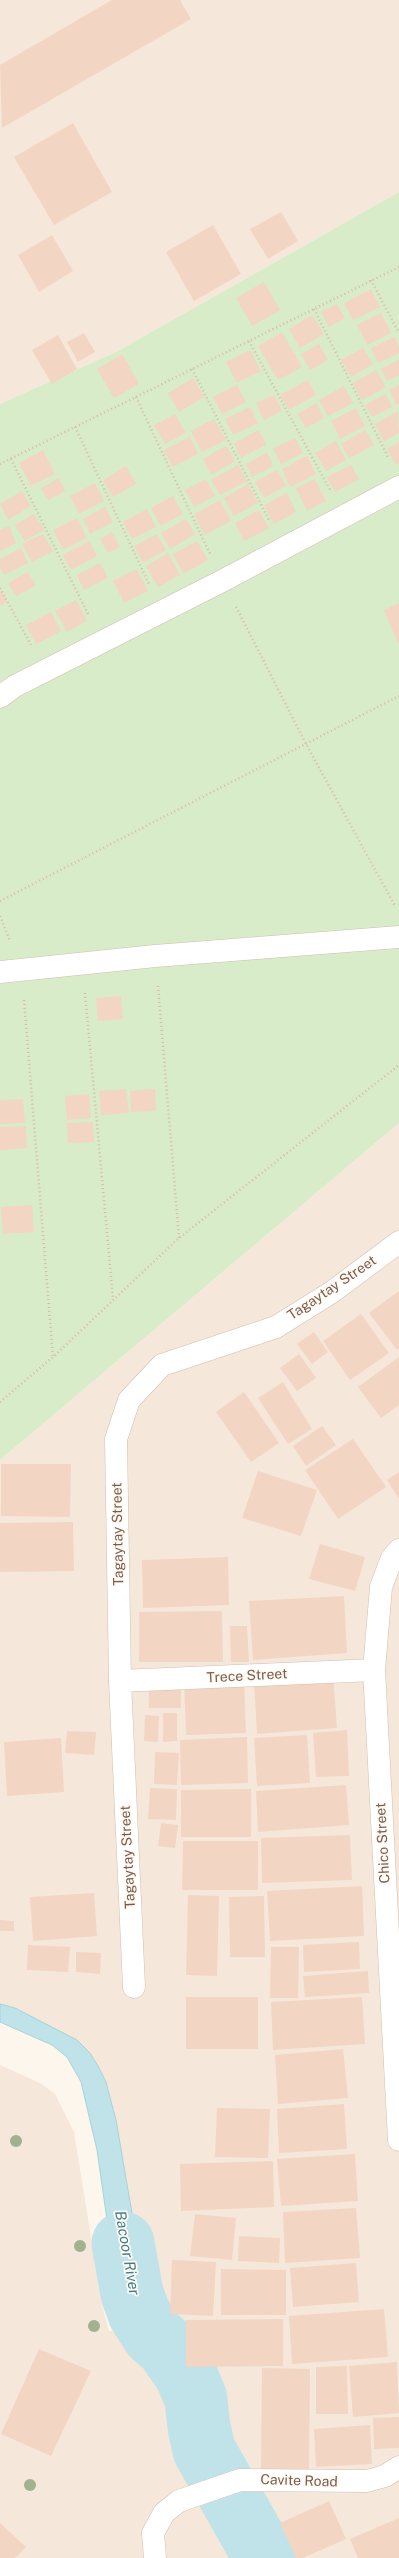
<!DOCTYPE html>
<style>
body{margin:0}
canvas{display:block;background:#fdf6ec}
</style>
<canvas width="399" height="2558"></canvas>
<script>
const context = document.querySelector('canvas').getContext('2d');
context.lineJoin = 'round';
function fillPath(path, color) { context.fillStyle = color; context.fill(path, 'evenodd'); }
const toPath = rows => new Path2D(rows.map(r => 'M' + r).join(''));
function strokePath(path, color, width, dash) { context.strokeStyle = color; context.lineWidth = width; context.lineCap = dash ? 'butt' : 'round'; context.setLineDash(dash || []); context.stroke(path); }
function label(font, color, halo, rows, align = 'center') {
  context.font = font + ' "Public Sans",sans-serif'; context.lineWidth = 3.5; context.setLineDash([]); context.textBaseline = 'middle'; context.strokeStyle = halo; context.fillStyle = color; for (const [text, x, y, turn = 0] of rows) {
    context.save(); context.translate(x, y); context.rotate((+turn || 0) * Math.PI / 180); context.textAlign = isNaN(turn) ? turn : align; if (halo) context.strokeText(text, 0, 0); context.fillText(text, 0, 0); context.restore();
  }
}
fillPath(toPath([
 [0,0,399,0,399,192,116,352,0,404],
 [399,1123,399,2558,0,2558,0,2065,40,2083,55,2094,74,2132,102,2305,109,2331,132,2329,154,2323,122,2162,116,2120,106,2082,98,2067,90,2053,15,2008,0,2004,0,1460]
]), '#f5e8da');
fillPath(toPath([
 [399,192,399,1123,0,1460,0,404,116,352]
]), '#d8ecc9');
const water = toPath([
 [0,2004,15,2008,77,2040,90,2053,98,2066,106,2082,116,2120,133,2219,154,2323,132,2329,120,2294,112,2255,97,2150,81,2082,67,2057,52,2045,0,2022,0,2004]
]);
fillPath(water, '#bfe3e8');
strokePath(water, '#a5d3da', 1);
strokePath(toPath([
 [123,2243,132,2294,139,2313,153,2335,167,2347,186,2375,196,2399,199,2427,204,2450,265,2558]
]), '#bfe3e8', 63);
fillPath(toPath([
 [112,0,180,0,191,19,2,128,0,65],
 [73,123,112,192,54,225,14,157],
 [281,212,298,241,268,259,250,229],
 [213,225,241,274,194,301,166,252],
 [52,235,73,271,39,292,18,255],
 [264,282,280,310,252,326,236,298],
 [371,289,380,307,353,320,344,303],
 [337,304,345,318,329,327,321,312],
 [381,313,391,333,367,345,357,325],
 [312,315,324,334,300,348,289,329],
 [282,332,302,367,278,380,258,346],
 [84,333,95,352,78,362,67,342],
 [58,335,77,369,52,384,32,350],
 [394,337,399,346,399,353,378,363,371,348],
 [319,344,328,360,310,370,301,354],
 [363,348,373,364,351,377,341,360],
 [250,350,261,371,237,383,226,362],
 [122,354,139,384,114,398,97,369],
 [399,360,399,375,387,381,381,369],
 [376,370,386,387,362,400,353,383],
 [193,378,204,397,179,412,168,393],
 [308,380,316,395,289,410,280,395],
 [237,385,246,402,222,414,213,397],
 [399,385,399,403,396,405,389,390],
 [344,386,353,403,328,416,319,400],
 [385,394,392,407,372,417,365,405],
 [274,395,282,411,264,420,256,403],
 [316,403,324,418,306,428,297,414],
 [250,407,258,423,233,435,225,419],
 [356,408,365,426,340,439,331,421],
 [398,411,399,433,384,441,375,424],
 [175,414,186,433,165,444,154,425],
 [214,419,226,440,202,452,191,431],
 [259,430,266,445,241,458,234,443],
 [366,430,374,445,349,458,341,444],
 [190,437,198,454,173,467,164,450],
 [295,438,303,453,281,464,273,449],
 [336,441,346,460,326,471,315,453],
 [399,442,399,463,396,465,387,449],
 [226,446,235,461,211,475,203,459],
 [43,450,55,474,31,486,19,463],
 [267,452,273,466,252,477,246,464],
 [307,456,316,474,290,487,282,469],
 [238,465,247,481,220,495,211,480],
 [351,465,359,479,335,492,327,477],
 [126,466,136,484,113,497,103,480],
 [277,470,286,486,264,498,255,482],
 [59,478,65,491,48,500,41,488],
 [206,479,215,496,194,507,185,490],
 [315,479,326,501,307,511,296,488],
 [95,483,104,501,79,514,70,496],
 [248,484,258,503,234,516,224,498],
 [22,491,31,506,8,520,0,504],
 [287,493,296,512,274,524,264,505],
 [173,496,183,514,161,526,151,508],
 [220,500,231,521,205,535,194,514],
 [105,507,113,522,90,534,83,519],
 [147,509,156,527,132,539,123,522],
 [259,510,269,528,244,541,235,523],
 [34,514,44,530,25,541,15,525],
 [77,518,87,538,63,550,53,530],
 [186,519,195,534,170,549,161,533],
 [9,526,16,543,0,551,0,530],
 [112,532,120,547,108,553,100,539],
 [43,534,53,551,32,562,22,544],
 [157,534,166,550,143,563,134,546],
 [89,541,97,556,71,570,63,555],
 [197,541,208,560,183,574,173,554],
 [21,548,28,563,4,575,0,568,0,559],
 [168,553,180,575,158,587,146,566],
 [100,563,108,578,84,590,77,575],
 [137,569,148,591,124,603,113,581],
 [28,572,36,586,16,596,8,583],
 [0,588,7,602,0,606],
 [76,600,87,621,67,632,55,611],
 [399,603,399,642,398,643,384,610],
 [51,612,61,631,36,644,26,625],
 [121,996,123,1019,98,1021,96,998],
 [126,1089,129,1113,101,1115,99,1091],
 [155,1089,156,1111,131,1112,130,1091],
 [89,1094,91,1118,67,1120,65,1096],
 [23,1099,25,1123,0,1124,0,1100],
 [93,1122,94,1142,68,1143,67,1123],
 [26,1126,27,1148,0,1150,0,1127],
 [32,1205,34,1232,3,1234,1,1207],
 [399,1291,399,1348,397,1350,369,1313],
 [361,1314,389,1353,350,1380,323,1341],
 [314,1332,328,1352,312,1364,297,1344],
 [299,1354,316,1378,297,1391,280,1368],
 [399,1357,399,1405,381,1418,358,1387],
 [283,1382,312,1429,288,1444,258,1398],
 [244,1392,279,1443,251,1462,216,1412],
 [322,1426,336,1445,306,1466,293,1446],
 [353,1439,386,1487,338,1519,305,1470],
 [1,1464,71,1464,70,1517,1,1516],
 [258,1471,317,1490,301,1536,242,1518],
 [399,1472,399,1499,387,1480],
 [73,1522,74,1571,0,1572,0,1523],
 [320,1544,365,1557,355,1591,309,1579],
 [228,1557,229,1605,143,1608,142,1560],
 [344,1596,347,1653,253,1660,249,1601],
 [222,1611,223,1662,139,1662,139,1612],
 [230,1626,247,1626,249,1662,231,1662],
 [333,1676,337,1728,257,1734,254,1682],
 [244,1680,246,1733,186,1735,184,1682],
 [149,1686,181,1686,181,1708,149,1708],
 [163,1713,177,1713,177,1741,163,1742],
 [145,1715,159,1716,158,1742,144,1741],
 [347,1730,349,1776,316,1777,313,1733],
 [67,1731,96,1732,94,1755,65,1753],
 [307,1735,310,1783,257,1786,254,1738],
 [247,1737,248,1783,181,1785,180,1740],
 [61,1738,64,1792,7,1796,4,1742],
 [155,1752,179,1753,177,1785,154,1784],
 [346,1785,349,1825,258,1832,256,1791],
 [150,1788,177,1789,176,1820,148,1819],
 [251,1789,251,1837,181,1837,181,1790],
 [161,1823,178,1825,175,1848,158,1846],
 [350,1835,352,1880,262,1883,261,1838],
 [183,1841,258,1841,258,1890,182,1890],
 [362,1886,364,1936,270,1941,267,1891],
 [94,1893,97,1936,33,1941,30,1897],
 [188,1895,219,1896,217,1976,186,1975],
 [264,1896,265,1957,230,1957,229,1897],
 [0,1920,14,1921,14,1931,0,1931],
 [359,1942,360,1969,304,1972,303,1945],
 [28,1945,70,1947,68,1972,27,1970],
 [271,1947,299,1947,298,1998,270,1998],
 [76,1952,101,1953,100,1974,76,1972],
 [368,1971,369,1993,305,1997,303,1976],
 [186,1997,258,1997,258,2049,186,2049],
 [362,1997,365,2044,273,2050,271,2002],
 [343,2049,348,2098,278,2104,275,2055],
 [344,2104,347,2149,279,2153,277,2109],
 [217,2108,270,2109,268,2158,215,2157],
 [355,2154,358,2201,281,2206,277,2159],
 [273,2161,274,2207,181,2211,180,2164],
 [356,2208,360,2258,285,2263,283,2212],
 [195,2214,236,2218,232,2260,190,2256],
 [239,2236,280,2238,279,2263,238,2261],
 [172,2260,216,2262,213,2316,170,2314],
 [356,2263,359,2302,293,2307,290,2268],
 [221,2269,286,2270,286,2315,221,2315],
 [384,2309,388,2357,292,2364,289,2316],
 [283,2319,283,2366,186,2367,186,2320],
 [39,2349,91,2371,51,2456,1,2434],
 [397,2362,399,2413,353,2417,349,2366],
 [347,2366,348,2414,316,2414,316,2367],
 [262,2368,310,2369,309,2471,261,2471],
 [399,2417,399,2448,374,2449,373,2418],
 [370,2425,372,2464,316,2467,314,2429],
 [329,2501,346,2539,303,2558,296,2558,280,2523],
 [399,2518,399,2558,358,2558,350,2539],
 [0,2523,26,2547,15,2558,0,2558]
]), '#f3d5c3');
const minor = toPath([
 [0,697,15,686,222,581,399,487],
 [0,972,155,956,399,937],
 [399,1550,392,1558,381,1587,374,1670,399,2140],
 [120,1681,374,1670],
 [134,1987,120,1681,116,1439,129,1400,162,1365,276,1327,332,1292,399,1242],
 [155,2558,153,2533,164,2513,179,2501,240,2480,367,2481,385,2476,399,2467]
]);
strokePath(minor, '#d1beb0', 23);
strokePath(toPath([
 [371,280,399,333],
 [314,309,389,459],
 [249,341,330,490],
 [192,369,270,522],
 [136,397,210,554],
 [75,427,149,584],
 [11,459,89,616],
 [0,464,399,267],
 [0,588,31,645],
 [236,607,306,744,395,906],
 [0,901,399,696],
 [0,916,10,941],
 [158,986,179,1238],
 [85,993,113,1298],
 [24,1000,53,1357],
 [0,1402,53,1357,179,1238,399,1065]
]), '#d9b8a5', 2.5, [1, 3]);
strokePath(minor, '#fff', 22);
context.fillStyle = '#a0b28e';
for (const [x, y] of [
 [16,2141],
 [80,2246],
 [94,2326],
 [30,2485]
]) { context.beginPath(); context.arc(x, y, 6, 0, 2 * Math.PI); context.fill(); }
label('14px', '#7a5c4d', '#fffaf3', [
 ["Tagaytay Street",332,1288,-34],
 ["Tagaytay Street",118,1534,-91],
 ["Trece Street",247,1676,-3],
 ["Chico Street",383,1843,-93],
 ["Tagaytay Street",128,1857,-93],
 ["Cavite Road",299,2481,2]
]);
label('italic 15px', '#437c86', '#fffaf3', [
 ["Bacoor River",127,2253,80]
]);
</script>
